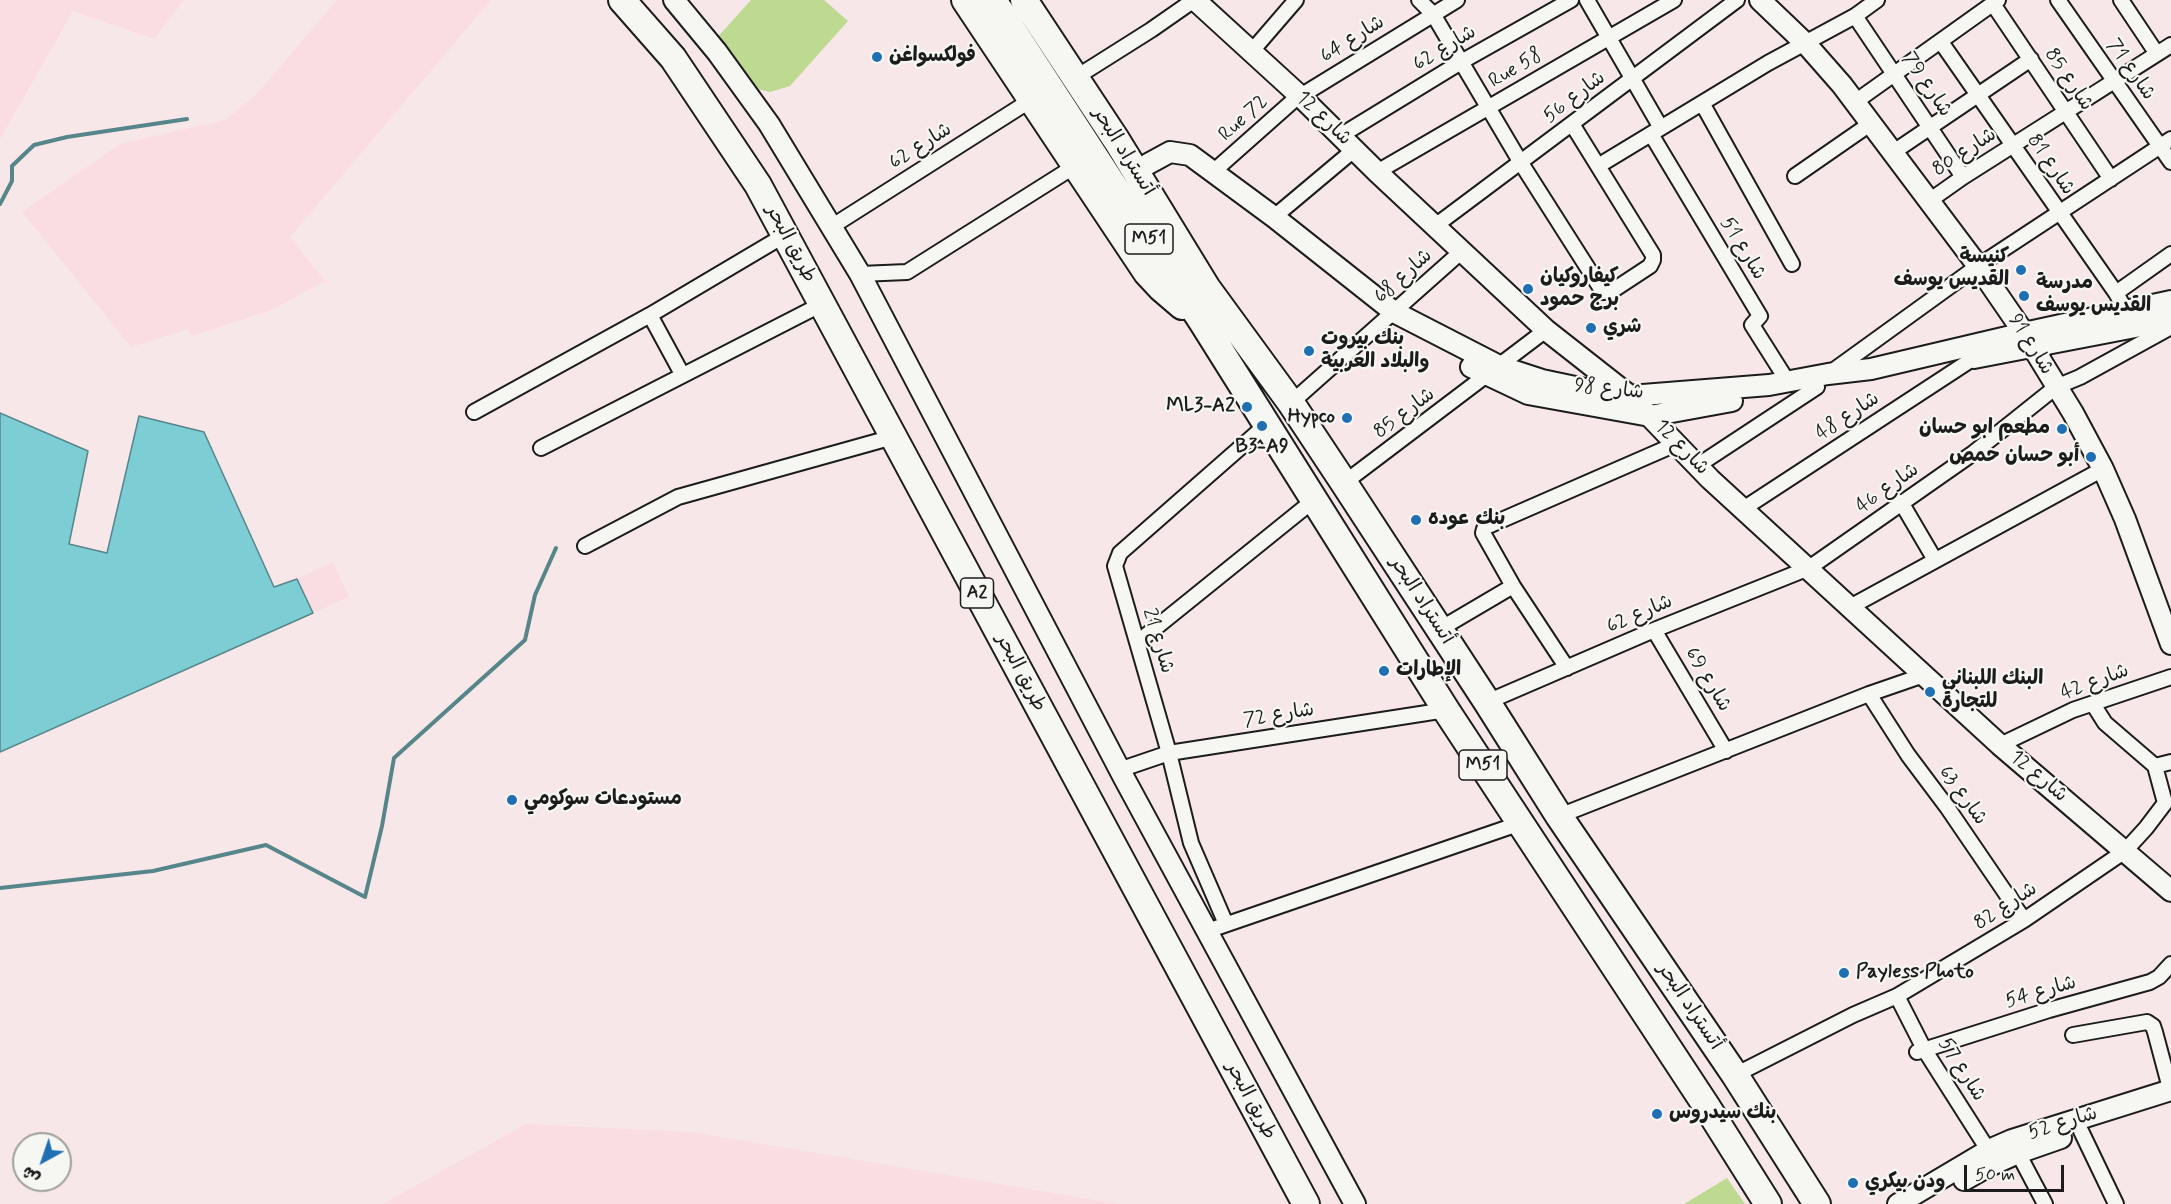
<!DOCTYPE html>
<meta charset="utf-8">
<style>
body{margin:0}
#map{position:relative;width:2171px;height:1204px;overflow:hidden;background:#f8e7e9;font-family:Mynerve,"Playpen Sans Arabic",sans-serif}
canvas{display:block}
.north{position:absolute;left:12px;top:1132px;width:60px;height:60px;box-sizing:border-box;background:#f6f6f2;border:2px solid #9f9f9c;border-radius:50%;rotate:220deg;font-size:16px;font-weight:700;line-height:24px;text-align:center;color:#1c1c1c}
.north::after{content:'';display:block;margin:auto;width:21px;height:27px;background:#1f6fb2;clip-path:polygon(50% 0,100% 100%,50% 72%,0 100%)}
.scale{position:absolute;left:1964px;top:1165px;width:100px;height:27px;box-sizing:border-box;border:3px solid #1c1c1c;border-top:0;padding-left:8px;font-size:18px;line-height:21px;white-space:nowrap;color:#1c1c1c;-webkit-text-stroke:4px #f6f6f2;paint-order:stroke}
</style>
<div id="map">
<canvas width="2171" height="1204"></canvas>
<div class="north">ش</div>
<div class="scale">50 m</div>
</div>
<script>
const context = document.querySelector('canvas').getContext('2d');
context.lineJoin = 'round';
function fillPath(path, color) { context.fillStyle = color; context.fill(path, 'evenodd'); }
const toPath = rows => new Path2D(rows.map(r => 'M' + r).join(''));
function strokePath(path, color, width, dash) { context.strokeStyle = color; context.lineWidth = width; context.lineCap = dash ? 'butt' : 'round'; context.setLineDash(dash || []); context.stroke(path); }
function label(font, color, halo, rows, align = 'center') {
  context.font = font + ' Mynerve,"Playpen Sans Arabic",sans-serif'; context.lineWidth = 4.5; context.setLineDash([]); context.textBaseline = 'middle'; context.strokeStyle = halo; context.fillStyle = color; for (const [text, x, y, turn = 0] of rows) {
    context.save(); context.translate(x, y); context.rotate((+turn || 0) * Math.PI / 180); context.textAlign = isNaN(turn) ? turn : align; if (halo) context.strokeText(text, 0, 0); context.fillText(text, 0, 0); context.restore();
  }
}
fillPath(toPath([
 [0,0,184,0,154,39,73,11,0,139],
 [337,0,491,0,290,237,325,281,271,310,192,336,188,329,131,347,22,212,120,144,225,120,255,96],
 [333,562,349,597,313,613,297,579],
 [526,1124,691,1132,1119,1204,383,1204]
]), '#fadce3');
fillPath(toPath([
 [751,0,824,0,848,21,790,86,770,92,753,88,715,40],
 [1727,1178,1745,1204,1684,1204,1699,1195]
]), '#bed990');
const water = toPath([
 [0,413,88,451,69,544,107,553,139,416,204,432,274,587,297,579,313,613,0,752,0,413]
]);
fillPath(water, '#7ccdd4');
strokePath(water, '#56868a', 1.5);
strokePath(toPath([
 [0,204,12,181,12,166,34,145,67,137,187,119],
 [0,888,153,871,266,845,365,897,382,826,394,758,525,640,535,595,556,548]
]), '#56868a', 4);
const street = toPath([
 [1419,0,1433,14,1521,163,1603,292,1612,291,1650,266,1653,260,1653,255,1572,124],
 [1587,0,1661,128],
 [2058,0,2171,162],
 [2121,0,2157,54],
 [1993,4,2111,179],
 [1855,16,1963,177],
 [1941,42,2116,293,2126,311],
 [1252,51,1296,0],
 [1086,71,1151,30,1194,0],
 [1855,102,1998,0],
 [1702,103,1792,264],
 [1651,134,1760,316,1752,325,1788,382],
 [1340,136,1461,62,1571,0],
 [1892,153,2031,59],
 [1598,166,1768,63,1855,16,1877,0],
 [1214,171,1294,100,1457,0],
 [1377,172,1674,0],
 [1795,176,1870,124],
 [1929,201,1963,177,2171,45],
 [1274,217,1355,149],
 [1435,226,1737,0],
 [831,227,1031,100],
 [860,274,907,272,1075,166],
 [2116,293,2171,254],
 [650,315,682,374],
 [1830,373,1978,266,2171,139],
 [1291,403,1462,251],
 [474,412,650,315,785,235],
 [541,448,822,304],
 [1697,466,1817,387],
 [1344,483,1546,330],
 [1901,502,1935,560],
 [1743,509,1974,358],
 [585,546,678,497,893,437],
 [1850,607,2103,469],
 [1440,629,1513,586],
 [1654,630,1726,751],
 [1138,642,1314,500],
 [1567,668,1513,586,1483,533,1484,529,1488,526,1676,444],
 [1869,694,1908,755,1947,807,2024,920],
 [1487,702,1654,630,1809,568,1972,454,2056,387,2080,377,2171,327],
 [2000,745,2073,710,2171,677],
 [2155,766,2171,762],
 [1119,770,1169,753,1446,710],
 [1559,816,1869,694,1924,675],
 [1226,924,1191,843,1169,753,1115,566,1120,553,1266,425],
 [1207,931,1521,823],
 [1897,996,1924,1049,1992,1156],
 [2073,1035,2147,1022,2153,1026,2155,1032,2171,1092],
 [1917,1052,2049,1010,2150,982,2159,977,2171,964],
 [1735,1075,1853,1015,1897,996,2024,920,2125,851,2146,828,2165,803,2155,766,2105,723,2093,704],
 [2081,1131,2116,1204],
 [2018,1153,2045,1204]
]);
const secondary = toPath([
 [674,0,717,52,769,124,860,274,1124,778,1355,1204],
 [1195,0,1300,96,1377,172,1546,330,1630,396,1710,479,2000,745,2171,891],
 [1760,0,1806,44,1842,85,1978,266,2024,333,2073,413,2103,469,2125,519,2171,644],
 [1148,164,1170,152,1190,155,1274,217,1394,312,1499,366,1542,380,1599,392,1630,396,1769,385,1828,374,1871,369,2024,333,2171,301],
 [1974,358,2171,320],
 [1471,367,1528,394,1650,416,1732,401],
 [1964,1180,1987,1167,2018,1153,2061,1138],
 [1898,1204,1989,1150,2012,1140,2171,1090]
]);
const highway = toPath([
 [622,0,673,58,758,185,1306,1204],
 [965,0,1147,273,1161,288,1182,306],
 [993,0,1203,323,1446,710,1707,1107,1768,1204],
 [1024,0,1117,141,1207,288,1291,403,1344,483,1487,702,1559,816,1735,1075,1817,1204]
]);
strokePath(street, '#1c1c1c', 18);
strokePath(secondary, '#1c1c1c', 24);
strokePath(highway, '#1c1c1c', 30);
strokePath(street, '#f6f6f2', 14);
strokePath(secondary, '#f6f6f2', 20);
strokePath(highway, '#f6f6f2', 26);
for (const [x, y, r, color] of [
 [877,57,6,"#1f6fb2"],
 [2021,270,6,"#1f6fb2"],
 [1528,289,6,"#1f6fb2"],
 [2024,296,6,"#1f6fb2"],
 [1591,328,6,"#1f6fb2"],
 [1309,351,6,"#1f6fb2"],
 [1247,407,6,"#1f6fb2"],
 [1347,418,6,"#1f6fb2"],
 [1262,426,6,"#1f6fb2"],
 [2062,429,6,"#1f6fb2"],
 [2091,457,6,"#1f6fb2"],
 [1416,520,6,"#1f6fb2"],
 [1384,671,6,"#1f6fb2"],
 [1930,692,6,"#1f6fb2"],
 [512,800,6,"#1f6fb2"],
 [1844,973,6,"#1f6fb2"],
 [1657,1114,6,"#1f6fb2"],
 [1853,1183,6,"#1f6fb2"]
]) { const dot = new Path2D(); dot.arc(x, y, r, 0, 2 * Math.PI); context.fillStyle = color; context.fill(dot); strokePath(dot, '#f6f6f2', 2); }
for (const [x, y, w] of [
 [1149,239,48],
 [977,593,33],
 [1483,765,48]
]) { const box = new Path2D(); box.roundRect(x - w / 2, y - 15, w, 30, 4.5); context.fillStyle = '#f6f6f2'; context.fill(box); strokePath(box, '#1c1c1c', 1.5); }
label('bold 18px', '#1c1c1c', null, [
 ["M51",1149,239],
 ["A2",977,593],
 ["M51",1483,765]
]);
label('20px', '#1c1c1c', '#f6f6f2', [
 ["شارع 64",1353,40,-32],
 ["شارع 62",1445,49,-31],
 ["Rue 58",1516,69,-31],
 ["شارع 71",2130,70,55],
 ["شارع 85",2068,80,56],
 ["شارع 79",1926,85,56],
 ["شارع 56",1575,98,-37],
 ["Rue 72",1244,119,-42],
 ["شارع 12",1323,119,44],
 ["شارع 62",921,147,-32],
 ["أتستراد البحر",1123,152,58],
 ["شارع 80",1965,153,-33],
 ["شارع 81",2050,165,56],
 ["طريق البحر",790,244,62],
 ["شارع 51",1742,249,59],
 ["شارع 68",1404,277,-42],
 ["شارع 91",2030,345,58],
 ["شارع 98",1609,390,6],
 ["شارع 85",1405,414,-37],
 ["شارع 48",1848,417,-33],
 ["شارع 12",1681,448,46],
 ["شارع 46",1888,489,-35],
 ["أتستراد البحر",1421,601,57],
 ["شارع 62",1640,615,-23],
 ["شارع 21",1157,641,73],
 ["طريق البحر",1020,673,62],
 ["شارع 69",1707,680,59],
 ["شارع 42",2095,683,-20],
 ["شارع 72",1279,716,-9],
 ["شارع 12",2038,777,40],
 ["شارع 63",1962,796,54],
 ["شارع 82",2006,907,-33],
 ["شارع 54",2041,993,-16],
 ["أتستراد البحر",1689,1007,56],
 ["شارع 57",1961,1070,58],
 ["طريق البحر",1250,1101,62],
 ["شارع 52",2063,1124,-17]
]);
label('bold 20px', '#1c1c1c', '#f6f6f2', [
 ["فولكسواغن",889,57],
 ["كنيسة",2009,258,"right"],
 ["القديس يوسف",2009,281,"right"],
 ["كيفاروكيان",1540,278],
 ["برج حمود",1540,301],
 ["مدرسة",2036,284],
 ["القديس يوسف",2036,307],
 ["شري",1603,328],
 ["بنك بيروت",1321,340],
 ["والبلاد العربية",1321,363],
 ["ML3-A2",1235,407,"right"],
 ["Hypco",1335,418,"right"],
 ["مطعم ابو حسان",2050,429,"right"],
 ["B3-A9",1262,448,"center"],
 ["أبو حسان حمص",2079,457,"right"],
 ["بنك عوده",1428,520],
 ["الإطارات",1396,671],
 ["البنك اللبناني",1942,680],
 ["للتجارة",1942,703],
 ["مستودعات سوكومي",524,800],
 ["Payless Photo",1856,973],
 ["بنك سيدروس",1669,1114],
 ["ودن بيكري",1865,1183]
], 'left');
</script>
